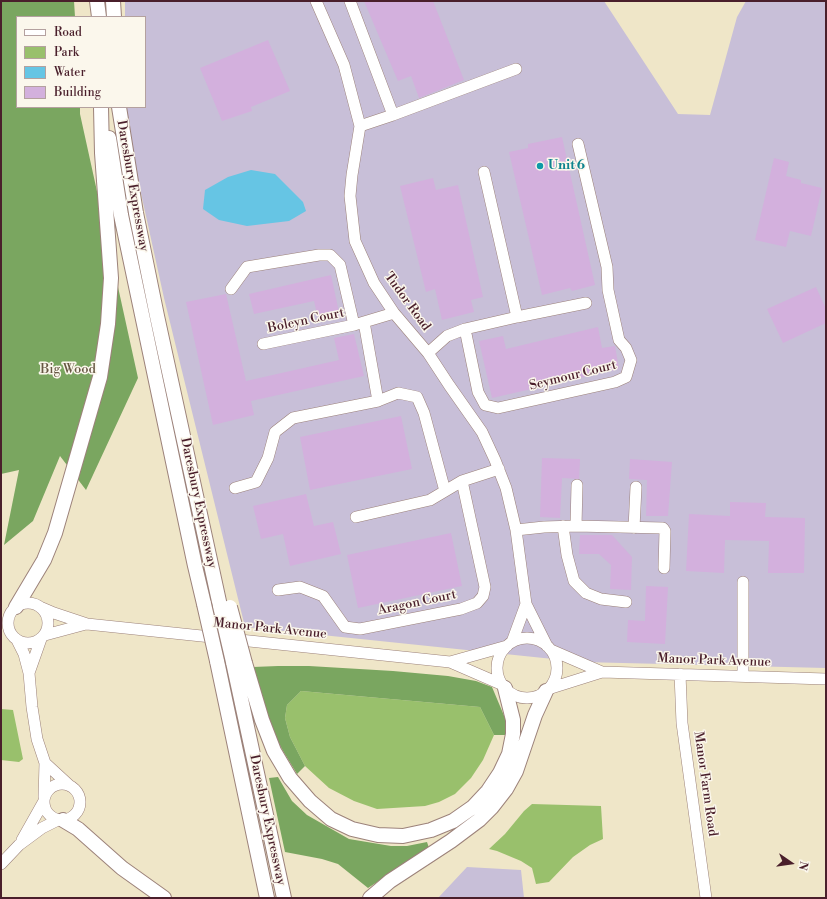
<!DOCTYPE html>
<style>
body{margin:0}
#map{position:relative;width:827px;height:899px;overflow:hidden;background:#efe6c8;font-family:"Libre Bodoni",serif}
canvas{display:block}
.frame{position:absolute;inset:0;border:2px solid #4a1f2b;pointer-events:none}
.legend{position:absolute;left:16px;top:16px;width:130px;height:92px;box-sizing:border-box;background:#fbf7ec;border:1px solid #b4a19f;margin:0;padding:5px 7px;list-style:none;font-size:12px;color:#4a1f2b}
.legend li{display:flex;align-items:center;gap:8px;height:20px}
.legend b{width:20px;border:1px solid #b4a19f}
.north{position:absolute;left:771px;top:843px;width:40px;height:40px;-webkit-text-stroke:3px #fbf7ec;paint-order:stroke;rotate:103deg;font-size:11px;font-weight:700;line-height:16px;text-align:center;color:#4a1f2b}
.north::after{content:'';display:block;margin:auto;width:14px;height:18px;background:#4a1f2b;clip-path:polygon(50% 0,100% 100%,50% 72%,0 100%)}
</style>
<div id="map">
<canvas width="827" height="899"></canvas>
<div class="frame"></div>
<ul class="legend">
<li><b style="height:5px;background:#fff"></b>Road</li>
<li><b style="height:11px;background:#99c06c"></b>Park</li>
<li><b style="height:11px;background:#66c5e4"></b>Water</li>
<li><b style="height:11px;background:#d3b0dd"></b>Building</li>
</ul>
<div class="north">N</div>
</div>
<script>
const context = document.querySelector('canvas').getContext('2d');
context.lineJoin = 'round';
function fillPath(path, color) { context.fillStyle = color; context.fill(path, 'evenodd'); }
const toPath = rows => new Path2D(rows.map(r => 'M' + r).join(''));
function strokePath(path, color, width, dash) { context.strokeStyle = color; context.lineWidth = width; context.lineCap = dash ? 'butt' : 'round'; context.setLineDash(dash || []); context.stroke(path); }
function label(font, color, halo, rows, align = 'center') {
  context.font = font + ' "Libre Bodoni",serif'; context.lineWidth = 3; context.setLineDash([]); context.textBaseline = 'middle'; context.strokeStyle = halo; context.fillStyle = color; for (const [text, x, y, turn = 0] of rows) {
    context.save(); context.translate(x, y); context.rotate((+turn || 0) * Math.PI / 180); context.textAlign = isNaN(turn) ? turn : align; if (halo) context.strokeText(text, 0, 0); context.fillText(text, 0, 0); context.restore();
  }
}
fillPath(toPath([
 [125,1,604,1,678,114,710,115,737,17,746,1,826,1,826,668,582,662,245,627,164,298,124,116,124,107,145,107,145,17,125,17],
 [467,867,521,870,524,898,438,898]
]), '#c8bfd8');
fillPath(toPath([
 [301,691,480,707,494,735,483,760,471,778,455,794,439,802,425,806,377,809,354,801,329,788,305,766,290,737,285,718,287,705],
 [1,709,13,710,23,759,19,762,1,760],
 [532,804,601,806,603,839,590,845,573,857,549,882,536,884,532,868,521,861,497,851,489,849,505,834,524,811]
]), '#99c06c');
fillPath(toPath([
 [1,1,74,1,75,17,17,17,17,107,80,107,80,114,138,378,86,490,60,456,33,521,4,545,19,470,1,474],
 [278,666,309,666,393,671,448,676,476,681,492,687,505,718,508,735,494,735,480,707,301,691,287,705,285,718,290,737,305,766,297,774,283,751,272,730,253,667],
 [278,777,292,801,307,815,349,839,391,846,407,846,427,842,429,848,368,888,338,864,322,859,285,852,269,778]
]), '#7aa660');
fillPath(toPath([
 [251,170,275,174,303,202,306,211,289,221,247,226,219,220,203,209,205,190,228,177]
]), '#66c5e4');
fillPath(toPath([
 [364,1,433,1,464,80,419,98,411,76,398,81],
 [268,40,290,91,251,107,252,111,222,121,200,68],
 [562,137,595,285,572,291,570,288,542,295,509,152,528,148,528,144],
 [774,158,789,162,786,176,801,180,801,183,822,188,811,236,790,231,786,247,755,240],
 [433,178,436,190,458,185,483,297,471,300,474,312,442,320,435,289,426,292,400,186],
 [331,275,340,317,319,322,314,301,254,314,249,294],
 [816,287,826,309,826,323,783,343,767,309],
 [226,294,246,381,339,360,334,338,354,334,364,376,251,401,254,415,213,425,186,302],
 [598,327,602,348,615,346,619,369,492,398,479,341,503,336,506,349],
 [401,416,412,469,310,490,300,437],
 [542,458,580,459,579,479,562,478,560,518,540,517],
 [630,459,672,462,668,516,646,516,647,480,629,479],
 [306,494,314,526,333,522,341,554,290,566,283,534,261,539,253,506],
 [730,502,766,503,765,517,805,518,804,573,768,573,769,541,725,540,724,573,686,571,689,514,730,516],
 [451,533,462,586,358,608,347,555],
 [580,535,612,535,632,557,631,590,610,589,611,565,599,554,579,554],
 [646,586,668,587,665,644,627,642,628,620,645,621]
]), '#d3b0dd');
const minor = toPath([
 [316,1,344,65,360,126,352,175,350,196,355,241,374,283,394,313,428,353,449,385,482,432,495,460,506,488,516,530,526,604,547,646],
 [350,1,393,115],
 [360,126,393,115,516,69],
 [484,172,517,317],
 [231,289,247,267,319,255,330,255,340,265,354,325],
 [364,322,378,401],
 [465,329,478,392,485,405,498,408,615,382,626,377,631,360,626,348,619,340,608,290,607,267,578,144],
 [263,344,354,325,394,313],
 [428,353,447,336,465,329,517,317,586,303],
 [235,488,256,482,268,458,275,432,293,418,378,401,398,393,417,397,424,413,445,491],
 [356,517,430,500,462,481,499,469],
 [563,526,567,555,574,581,586,593,601,599,626,602],
 [576,526,577,485],
 [634,528,636,487],
 [516,530,544,527,576,526,663,528,665,531,664,568],
 [278,590,300,587,323,596,345,627,360,629,461,609,477,603,483,596,485,587,462,481],
 '8 623a20 20 0 1 1 40 0a20 20 0 1 1-40 0Z',
 [40,607,54,613,87,624,450,662,503,685],
 [45,635,86,624],
 '497 668a30 30 0 1 1 60 0a30 30 0 1 1-60 0Z',
 [17,640,24,654,29,673,32,707,37,739,45,763,44,797],
 [512,642,526,604],
 [551,650,602,672],
 [450,662,507,646],
 [29,673,41,639],
 [680,674,682,723,706,898],
 [743,676,743,582],
 [548,689,602,672,826,679],
 [45,763,70,786],
 '44 802a18 18 0 1 1 36 0a18 18 0 1 1-36 0Z',
 [22,840,44,801],
 [1,864,19,845,42,828,58,820]
]);
const major = toPath([
 [97,1,99,17],
 [113,1,114,17],
 [119,107,136,213,157,316,220,606],
 [109,138,121,215,195,566,204,604],
 [16,607,44,560,55,533,100,377,108,324,111,278,102,153,101,107],
 [217,661,267,898],
 [233,662,284,898],
 [245,663,262,720,274,751,290,778,310,801,331,819,352,829,378,835,403,836,431,830,453,821,473,807,488,791,500,773,509,754,513,734,513,720,505,688],
 [63,820,78,829,122,868,164,898],
 [370,898,390,881,451,841,479,820,492,807,506,789,516,771,535,715,546,691]
]);
strokePath(minor, '#9c827a', 12);
strokePath(major, '#9c827a', 16);
strokePath(minor, '#fff', 11);
strokePath(major, '#fff', 14);
const majorBridge = toPath([
 [204,604,217,661],
 [220,606,233,662],
 [230,607,245,663]
]);
strokePath(majorBridge, '#9c827a', 16, []);
strokePath(majorBridge, '#fff', 14);
for (const [x, y, r, color] of [
 [540,166,4,"#0f9aa8"]
]) { const dot = new Path2D(); dot.arc(x, y, r, 0, 2 * Math.PI); context.fillStyle = color; context.fill(dot); strokePath(dot, '#fbf7ec', 1.5); }
label('bold 13px', '#0d838f', '#fbf7ec', [
 ["Unit 6",548,166]
], 'left');
label('13px', '#4a1f2b', '#fbf7ec', [
 ["Daresbury Expressway",132,186,80],
 ["Tudor Road",407,302,54],
 ["Boleyn Court",306,321,-12],
 ["Seymour Court",573,376,-14],
 ["Daresbury Expressway",198,503,78],
 ["Aragon Court",417,603,-12],
 ["Manor Park Avenue",270,629,6],
 ["Manor Park Avenue",714,661,2],
 ["Manor Farm Road",705,784,82],
 ["Daresbury Expressway",267,820,78]
]);
label('13px', '#665742', '#fbf7ec', [
 ["Big Wood",68,370]
]);
</script>
